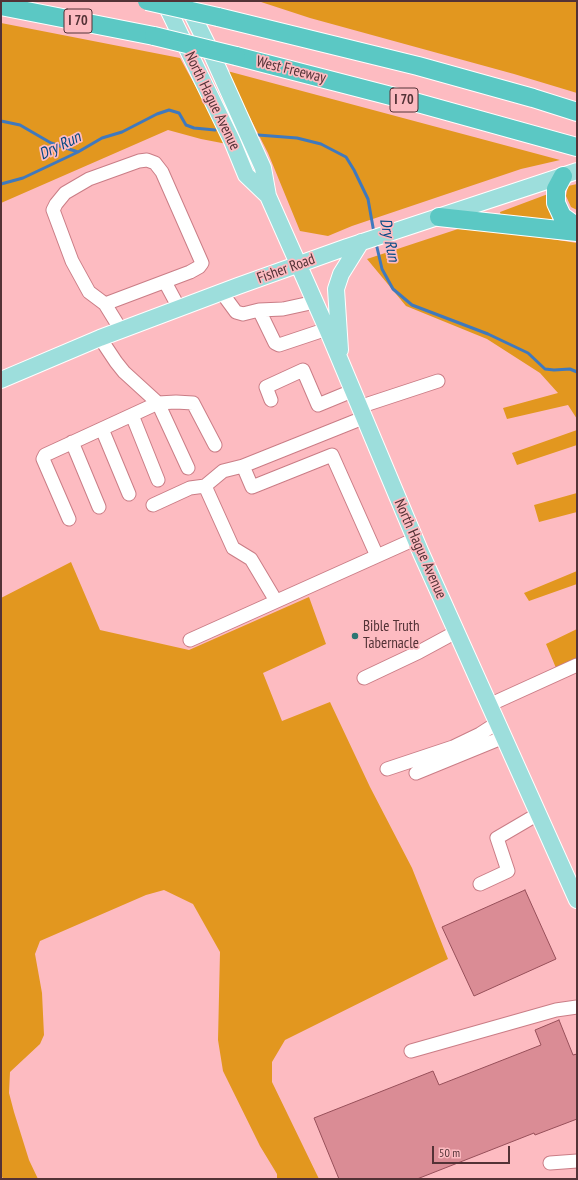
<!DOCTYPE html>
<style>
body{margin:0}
#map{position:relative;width:578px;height:1180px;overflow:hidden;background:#fdbbc1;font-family:"PT Sans Narrow",sans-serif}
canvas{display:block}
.frame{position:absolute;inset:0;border:2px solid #533236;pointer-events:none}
.scale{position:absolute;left:432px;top:1146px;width:78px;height:18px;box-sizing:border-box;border:2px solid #533236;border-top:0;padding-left:5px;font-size:12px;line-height:14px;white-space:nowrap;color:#533236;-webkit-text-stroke:3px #fdbbc1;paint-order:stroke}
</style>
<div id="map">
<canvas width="578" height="1180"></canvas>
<div class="frame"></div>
<div class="scale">50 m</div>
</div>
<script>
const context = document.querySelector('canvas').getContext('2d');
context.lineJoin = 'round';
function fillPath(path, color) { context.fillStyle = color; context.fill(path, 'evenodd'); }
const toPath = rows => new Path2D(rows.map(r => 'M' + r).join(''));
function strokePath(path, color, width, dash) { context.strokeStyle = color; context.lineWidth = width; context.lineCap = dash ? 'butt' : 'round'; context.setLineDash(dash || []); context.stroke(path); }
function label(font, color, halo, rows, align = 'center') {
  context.font = font + ' "PT Sans Narrow",sans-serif'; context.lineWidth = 3.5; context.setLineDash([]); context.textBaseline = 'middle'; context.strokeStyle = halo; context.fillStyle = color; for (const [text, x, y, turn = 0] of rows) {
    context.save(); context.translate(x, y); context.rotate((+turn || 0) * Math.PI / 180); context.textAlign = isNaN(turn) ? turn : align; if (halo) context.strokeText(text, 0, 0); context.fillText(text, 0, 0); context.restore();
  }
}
fillPath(toPath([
 [258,1,577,1,577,93,514,74,310,18],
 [1,23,180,58,227,144,201,139,168,130,1,203],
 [226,71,231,72,560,160,521,169,352,226,328,236,300,231,268,153],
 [577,184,577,210,571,207,566,196,568,186],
 [548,194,561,225,501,217,500,212],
 [458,229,500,231,577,243,577,419,568,405,507,419,503,408,558,393,540,373,487,339,406,306,367,259],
 [577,430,577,445,517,465,512,453],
 [577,493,577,512,539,522,534,505],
 [71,562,100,630,189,650,309,597,326,644,263,673,282,721,330,702,370,787,412,868,448,959,285,1040,272,1062,272,1082,319,1179,277,1179,277,1174,260,1146,223,1071,218,1040,220,952,193,904,164,890,146,895,40,941,35,954,42,993,44,1035,40,1044,10,1072,9,1093,14,1112,29,1160,38,1179,3,1179,1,1174,1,598],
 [577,571,577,584,529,601,524,593],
 [577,629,577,659,556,668,546,644]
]), '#e2971f');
strokePath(toPath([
 [1,121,20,125,51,143,78,152],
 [258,135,297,138,321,144,346,157,354,170,368,199,374,233],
 [1,184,23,178,78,152,102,138,122,132,157,114,169,110,179,113,186,125,194,128,215,130],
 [376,243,382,269,393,289,412,305,488,334,528,353,545,369,554,370,570,369,577,372]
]), '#4079bd', 3);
const building = toPath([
 [525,890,556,959,474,996,442,927,525,890],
 [559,1020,573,1055,577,1054,577,1119,535,1135,534,1133,417,1179,339,1179,314,1118,433,1071,439,1085,541,1045,535,1030,559,1020]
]);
fillPath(building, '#da8c95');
strokePath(building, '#974f59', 1);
const minor = toPath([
 [165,282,179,308],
 [222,293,236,312,243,314,259,310,283,309,315,302],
 [105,304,190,272,199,267,202,263,162,172,155,163,147,160,139,161,89,179,65,193,56,204,53,210,72,261,89,292,105,304,121,330],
 [259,310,275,343,279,345,327,329],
 [100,338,116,362,124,372,158,403,188,468],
 [271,400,266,387,303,370,318,405,352,391],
 [359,407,438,381],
 [132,415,158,480],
 [102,429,129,494],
 [72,442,99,507],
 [243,466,252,487,332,455,377,556],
 [153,505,190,488,205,486],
 [69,519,43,459,45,455,158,403,176,402,193,403,215,445],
 [276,601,251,559,233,548,205,486,223,471,243,466,363,418],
 [190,640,415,539],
 [364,678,419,652,456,632],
 [489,705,577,665],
 [387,769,453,747,480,734,497,723],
 [416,773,504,737],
 [480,884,508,871,497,838,538,814],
 [411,1051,556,1010,577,1007],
 [550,1163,577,1161]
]);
const major = toPath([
 [164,1,232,141,246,175,268,196],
 [186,2,208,46,263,168,268,196,327,329,421,553,577,900],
 [340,350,336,289,341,274,361,242],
 [1,380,100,338,238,286,347,247,577,171]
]);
const highway = toPath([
 [1,6,154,36],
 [218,17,418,66,533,98,577,112],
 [236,56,418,103,577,147],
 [563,176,556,189,556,203,562,216,577,227],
 [439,217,577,232]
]);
strokePath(minor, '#ca7d86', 15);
strokePath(major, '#fff', 18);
strokePath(highway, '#fff', 20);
strokePath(minor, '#fff', 13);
strokePath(major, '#9ddedc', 16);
strokePath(highway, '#5bc8c4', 18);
const highwayBridge = toPath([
 [147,1,218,17],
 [154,36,236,56]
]);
strokePath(highwayBridge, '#fff', 20, []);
strokePath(highwayBridge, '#5bc8c4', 18);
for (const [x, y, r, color] of [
 [355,636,4,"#2c7573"]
]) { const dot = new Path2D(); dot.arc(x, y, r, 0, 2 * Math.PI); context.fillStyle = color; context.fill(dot); strokePath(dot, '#fdbbc1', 1.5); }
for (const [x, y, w] of [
 [78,21,28],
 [404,100,28]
]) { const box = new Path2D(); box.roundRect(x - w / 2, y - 12, w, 24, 3); context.fillStyle = '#fdbbc1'; context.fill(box); strokePath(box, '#533236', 1); }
label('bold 14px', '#533236', null, [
 ["I 70",78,21],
 ["I 70",404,100]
]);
label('15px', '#533236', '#fdbbc1', [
 ["West Freeway",291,70,14],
 ["North Hague Avenue",212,101,64],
 ["Fisher Road",286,269,-20],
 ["North Hague Avenue",420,549,66]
]);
label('15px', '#533236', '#fdbbc1', [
 ["Bible Truth",363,627],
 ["Tabernacle",363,644]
], 'left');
label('italic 16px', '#024884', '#fdbbc1', [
 ["Dry Run",60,146,-26],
 ["Dry Run",389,240,78]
]);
</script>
